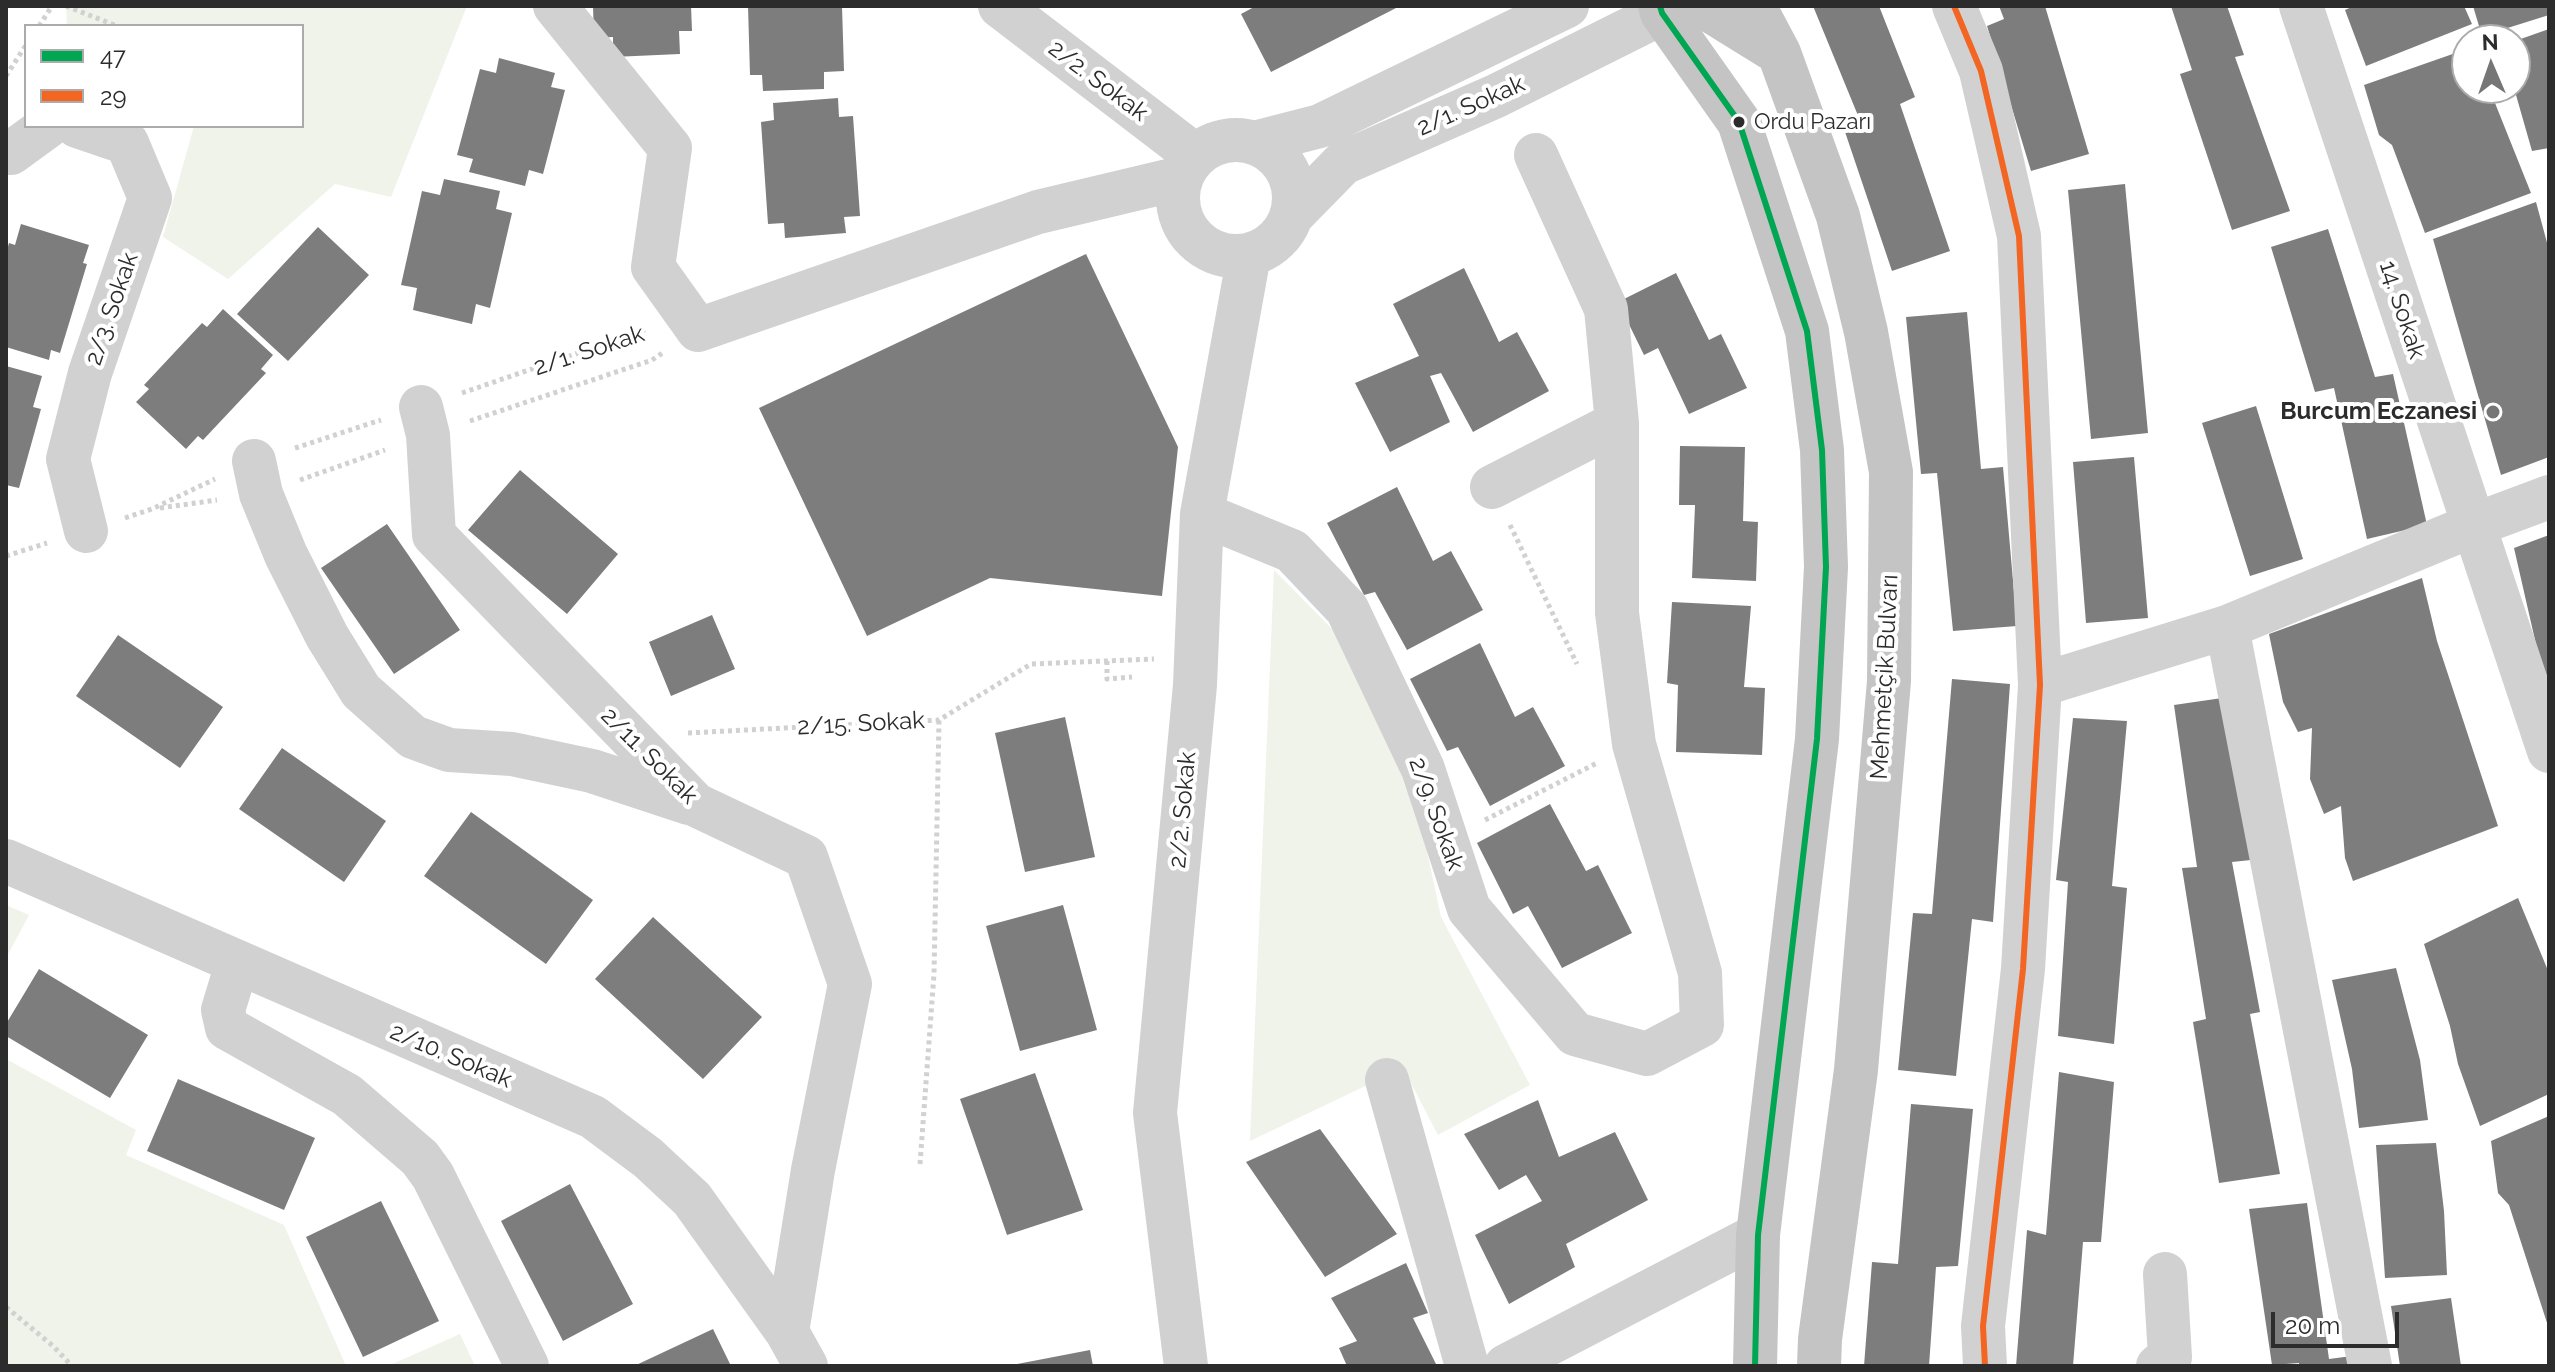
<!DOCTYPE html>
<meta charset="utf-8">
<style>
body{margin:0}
#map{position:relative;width:2555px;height:1372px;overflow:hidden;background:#fff;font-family:Raleway,sans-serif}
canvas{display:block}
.frame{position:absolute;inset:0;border:8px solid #2c2c2c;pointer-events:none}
.legend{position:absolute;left:24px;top:24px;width:280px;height:104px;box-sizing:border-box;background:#fff;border:2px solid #ababab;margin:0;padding:10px 14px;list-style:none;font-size:24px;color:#2c2c2c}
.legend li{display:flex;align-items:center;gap:16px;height:40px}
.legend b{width:40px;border:2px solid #ababab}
.north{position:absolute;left:2451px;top:24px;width:80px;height:80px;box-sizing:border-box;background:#fff;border:2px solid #ababab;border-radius:50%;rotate:358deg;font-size:22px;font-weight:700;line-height:32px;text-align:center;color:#2c2c2c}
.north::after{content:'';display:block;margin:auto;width:28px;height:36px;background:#767676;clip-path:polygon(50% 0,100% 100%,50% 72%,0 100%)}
.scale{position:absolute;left:2271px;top:1312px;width:128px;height:36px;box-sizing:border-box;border:4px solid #2c2c2c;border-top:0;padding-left:10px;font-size:24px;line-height:28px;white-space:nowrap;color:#2c2c2c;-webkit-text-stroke:6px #fff;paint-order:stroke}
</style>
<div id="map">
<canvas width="2555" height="1372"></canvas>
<div class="frame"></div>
<ul class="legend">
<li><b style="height:10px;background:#00a651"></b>47</li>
<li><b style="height:10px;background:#f26522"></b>29</li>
</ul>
<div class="north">N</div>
<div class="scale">20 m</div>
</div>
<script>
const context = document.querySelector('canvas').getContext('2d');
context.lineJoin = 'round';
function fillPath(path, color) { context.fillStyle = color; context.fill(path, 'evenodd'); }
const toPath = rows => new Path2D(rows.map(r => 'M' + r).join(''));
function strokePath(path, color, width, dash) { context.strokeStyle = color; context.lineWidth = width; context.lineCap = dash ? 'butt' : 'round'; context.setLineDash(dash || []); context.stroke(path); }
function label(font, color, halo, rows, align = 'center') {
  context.font = font + ' Raleway,sans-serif'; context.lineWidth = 8; context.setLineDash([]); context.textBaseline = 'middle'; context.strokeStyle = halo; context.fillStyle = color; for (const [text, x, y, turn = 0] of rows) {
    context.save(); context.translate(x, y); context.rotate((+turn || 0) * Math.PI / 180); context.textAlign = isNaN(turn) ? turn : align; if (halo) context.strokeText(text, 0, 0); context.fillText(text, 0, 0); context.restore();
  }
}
fillPath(toPath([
 [66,6,467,6,391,197,335,184,228,279,163,237,194,126,302,126,302,26,67,26],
 [1274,570,1337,634,1416,800,1441,917,1530,1085,1438,1135,1403,1068,1250,1141],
 [6,905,29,915,6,958],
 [6,1059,136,1130,126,1155,284,1225,346,1366,6,1366],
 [460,1334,475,1366,388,1366]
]), '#f0f3ea');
fillPath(toPath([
 [593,6,691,6,692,31,679,31,680,54,613,57,613,37,594,38],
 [748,6,842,6,844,71,824,72,824,89,763,91,762,75,750,75],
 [1256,6,1400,6,1271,72,1241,14],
 [1813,6,1879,6,1915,97,1900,104,1950,251,1892,271,1842,123,1859,118],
 [1999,6,2045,6,2089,154,2031,171,1987,26,2004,19],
 [2171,6,2227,6,2244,55,2235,57,2290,211,2232,230,2180,74,2192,70],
 [2354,6,2464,6,2472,24,2366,66,2345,10],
 [2473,6,2549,6,2549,15,2482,36],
 [2549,29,2549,148,2532,151,2514,88,2515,41],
 [2467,49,2467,88,2489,88,2531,193,2425,233,2392,145,2379,135,2364,85],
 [499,58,555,73,551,87,565,90,543,174,529,170,525,186,469,172,473,159,457,155,480,69,496,73],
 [838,98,839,117,853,116,860,216,844,217,846,233,785,238,784,223,768,224,761,122,774,120,773,103],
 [444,179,500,191,496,209,512,213,490,308,476,304,472,324,413,310,417,288,401,285,422,191,440,195],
 [2125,184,2148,433,2091,439,2068,190],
 [2536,202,2549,250,2549,457,2501,475,2433,239],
 [21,224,89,245,83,263,87,264,60,353,51,350,49,360,6,347,6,254,9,243,15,245],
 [318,227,369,275,288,361,237,314],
 [2328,229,2375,377,2393,374,2427,525,2367,539,2334,388,2315,392,2271,247],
 [1086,254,1178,447,1162,596,990,578,867,636,759,408],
 [1464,268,1499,342,1517,332,1549,391,1473,432,1441,373,1430,376,1450,422,1390,452,1355,383,1419,356,1393,304],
 [1676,273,1709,340,1721,334,1747,388,1689,414,1658,348,1644,355,1618,302],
 [223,309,273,355,261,369,266,373,203,440,198,436,186,449,136,402,149,389,144,385,202,323,207,327],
 [1967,312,1981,469,2003,467,2017,626,1953,631,1937,473,1921,474,1906,317],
 [6,366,42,376,33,407,41,409,19,488,6,485],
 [2256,406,2303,559,2250,576,2202,423],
 [1680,446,1745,447,1743,521,1758,522,1756,581,1692,578,1695,505,1679,505],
 [2134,457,2148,618,2086,623,2073,462],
 [520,470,618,554,567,614,468,530],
 [1397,487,1433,561,1451,551,1483,610,1407,650,1375,592,1364,595,1327,523],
 [387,524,460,630,394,674,321,568],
 [2549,535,2549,697,2548,697,2514,548],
 [2422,578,2437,641,2498,826,2353,881,2345,858,2341,806,2324,814,2310,779,2312,728,2298,732,2283,702,2269,634],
 [1672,602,1751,606,1744,687,1765,688,1762,755,1676,752,1678,685,1667,683],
 [712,615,735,669,671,696,649,642],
 [118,635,223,707,180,768,76,696],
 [1480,643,1515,717,1533,707,1565,766,1490,806,1458,747,1447,751,1410,679],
 [1952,679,2010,684,1993,922,1972,919,1956,1076,1898,1070,1913,913,1932,914],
 [2229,697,2251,860,2232,862,2260,1012,2250,1014,2280,1174,2219,1183,2193,1022,2206,1019,2182,868,2197,867,2174,705],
 [1065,717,1095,857,1025,872,995,733],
 [2073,718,2127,721,2112,886,2127,888,2114,1044,2058,1036,2068,882,2056,880],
 [282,748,386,821,344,882,239,809],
 [1550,804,1586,871,1598,865,1632,933,1562,968,1528,906,1513,914,1477,843],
 [471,812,593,900,546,964,424,876],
 [2518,898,2549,973,2549,1094,2480,1126,2458,1064,2450,1026,2424,944],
 [1063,905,1097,1030,1020,1051,986,926],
 [653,917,762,1017,703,1079,595,979],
 [2396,968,2420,1060,2428,1120,2359,1128,2352,1069,2332,980],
 [39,969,148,1035,110,1098,6,1036,6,1024],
 [2059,1072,2114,1082,2101,1242,2083,1242,2073,1366,2016,1366,2027,1230,2046,1235],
 [1035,1073,1083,1210,1007,1235,960,1099],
 [178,1079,315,1138,284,1210,147,1151],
 [1538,1100,1559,1157,1615,1132,1648,1200,1566,1244,1575,1267,1509,1304,1475,1235,1542,1201,1526,1175,1499,1190,1464,1134],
 [1911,1104,1973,1109,1958,1266,1936,1267,1929,1366,1864,1366,1872,1262,1898,1264],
 [2549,1116,2549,1325,2548,1326,2509,1205,2498,1193,2491,1141],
 [1320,1129,1397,1234,1325,1277,1246,1162],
 [2436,1143,2444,1211,2447,1275,2385,1278,2376,1145],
 [570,1184,633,1304,563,1341,501,1221],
 [381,1201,439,1321,363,1357,306,1237],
 [2307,1203,2329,1359,2352,1356,2354,1366,2299,1366,2299,1363,2272,1365,2249,1209],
 [1406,1263,1428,1313,1413,1318,1437,1366,1347,1366,1339,1348,1357,1341,1331,1298],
 [2451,1298,2461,1366,2400,1366,2391,1306],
 [713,1329,731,1366,634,1366],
 [1090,1350,1093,1366,1012,1366,1012,1365]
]), '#7d7d7d');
strokePath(toPath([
 [66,6,117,26],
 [39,26,52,6],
 [6,76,26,45],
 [462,393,645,330],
 [470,421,652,360,664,352],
 [295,448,381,420],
 [300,480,385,450],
 [160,508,217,500],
 [125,518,152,509,215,479],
 [1510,525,1577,664],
 [6,556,47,543],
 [1107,661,1107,679,1132,677],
 [688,733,939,720,1031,664,1154,659],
 [1485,820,1597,763],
 [920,1164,934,974,939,720],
 [6,1307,53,1346,72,1366]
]), '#d1d1d1', 5, [4, 4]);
strokePath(toPath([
 [555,6,670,148,653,267,698,330,1038,212,1181,178],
 [1000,6,1196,156],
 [1954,6,1981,71,2019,236,2040,685,2023,969,1983,1326,1985,1366],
 [2301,6,2549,751],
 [77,126,127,143,150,198,90,373,68,459,86,531],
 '1178 198a58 58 0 1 1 116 0a58 58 0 1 1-116 0Z',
 [1254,143,1320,126,1567,6],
 [6,153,11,153,48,126],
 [1293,214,1343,163,1496,96,1662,13],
 [421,407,428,435,434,535,696,805,806,857,850,984,813,1170,787,1332],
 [254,461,261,494,286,555,327,636,361,691,413,737,449,750,512,754,592,771,689,803],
 [1492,487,1617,423],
 [1202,514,1292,551,1347,609,1423,769,1469,909,1575,1034,1647,1054,1702,1025,1700,973,1634,744,1617,613,1617,423,1606,309,1536,155],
 [2227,627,2474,525,2549,497],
 [2040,685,2227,627,2370,1366],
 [6,861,593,1117,648,1158,692,1199,787,1332,806,1366],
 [237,964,223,1010,227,1028,347,1095,420,1158,433,1176,527,1366],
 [1387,1080,1467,1366],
 [1186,1366,1155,1113,1195,685,1202,514,1249,255],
 [1506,1366,1758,1235],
 [2158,1366,2170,1357,2165,1274]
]), '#d1d1d1', 44);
strokePath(toPath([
 [1660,6,1662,13,1739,122,1807,331,1822,450,1826,567,1817,739,1758,1235,1755,1366],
 [1703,6,1779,53],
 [1754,6,1779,53,1838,216,1866,332,1891,472,1889,681,1856,1070,1820,1339,1819,1366]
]), '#c4c4c4', 44);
strokePath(toPath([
 [1660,6,1662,13,1739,122,1807,331,1822,450,1826,567,1817,739,1758,1235,1755,1366]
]), '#00a651', 6);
strokePath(toPath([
 [1954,6,1981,71,2019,236,2040,685,2023,969,1983,1326,1985,1366]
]), '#f26522', 6);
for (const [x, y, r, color] of [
 [1739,122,7,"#2c2c2c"],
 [2493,412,8,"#767676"]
]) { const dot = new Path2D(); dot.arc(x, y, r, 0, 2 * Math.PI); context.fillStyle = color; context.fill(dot); strokePath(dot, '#fff', 3); }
label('22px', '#2c2c2c', '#fff', [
 ["Ordu Pazarı",1754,122]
], 'left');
label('24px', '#2c2c2c', '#fff', [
 ["2/2. Sokak",1098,81,37],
 ["2/1. Sokak",1471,106,-24],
 ["2/3. Sokak",112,309,-71],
 ["14. Sokak",2402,310,72],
 ["2/1. Sokak",589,351,-18],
 ["Mehmetçik Bulvarı",1885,677,-87],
 ["2/15. Sokak",861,724,-3],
 ["2/11. Sokak",649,756,45],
 ["2/2. Sokak",1183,810,-85],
 ["2/9. Sokak",1436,814,70],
 ["2/10. Sokak",451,1056,23]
]);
label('bold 24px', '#2c2c2c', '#fff', [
 ["Burcum Eczanesi",2477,412]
], 'right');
</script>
